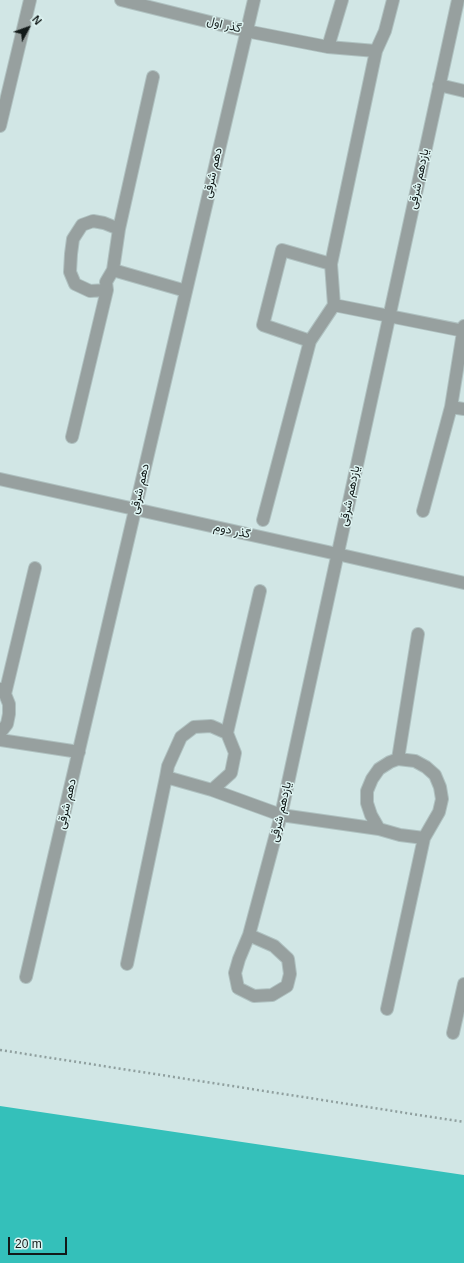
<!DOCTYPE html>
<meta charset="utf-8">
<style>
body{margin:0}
#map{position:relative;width:464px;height:1263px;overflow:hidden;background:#d1e6e5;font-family:Helvetica,sans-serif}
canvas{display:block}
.north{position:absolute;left:8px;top:8px;width:40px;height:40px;-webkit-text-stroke:3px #def4f2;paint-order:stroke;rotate:49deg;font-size:11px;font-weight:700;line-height:16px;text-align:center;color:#121a19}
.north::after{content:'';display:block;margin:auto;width:14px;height:18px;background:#121a19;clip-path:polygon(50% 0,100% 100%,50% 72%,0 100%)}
.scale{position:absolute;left:8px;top:1237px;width:59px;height:18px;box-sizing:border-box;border:2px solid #121a19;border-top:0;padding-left:5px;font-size:12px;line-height:14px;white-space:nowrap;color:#121a19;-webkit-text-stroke:3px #def4f2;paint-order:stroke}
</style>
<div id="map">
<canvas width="464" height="1263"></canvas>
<div class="north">N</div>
<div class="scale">20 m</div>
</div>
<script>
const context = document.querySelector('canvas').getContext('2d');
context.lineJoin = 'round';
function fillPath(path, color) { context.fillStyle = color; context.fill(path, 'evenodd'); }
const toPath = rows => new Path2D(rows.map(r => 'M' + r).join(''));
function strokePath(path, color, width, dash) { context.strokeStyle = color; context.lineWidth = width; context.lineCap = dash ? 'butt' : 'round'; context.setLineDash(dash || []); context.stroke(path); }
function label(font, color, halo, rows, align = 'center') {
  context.font = font + ' Helvetica,Vazirmatn,sans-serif'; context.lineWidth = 3; context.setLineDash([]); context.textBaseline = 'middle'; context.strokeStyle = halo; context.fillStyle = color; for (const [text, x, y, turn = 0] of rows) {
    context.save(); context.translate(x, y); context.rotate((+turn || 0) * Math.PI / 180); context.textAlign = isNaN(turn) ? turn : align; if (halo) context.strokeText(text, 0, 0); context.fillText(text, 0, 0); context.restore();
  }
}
fillPath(toPath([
 [0,1106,464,1175,464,1263,0,1263]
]), '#34c0ba');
const street = toPath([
 [121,0,246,31,328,47,376,51],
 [328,47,342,0],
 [439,85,464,91],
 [0,126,30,0],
 [113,270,186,291],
 [107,290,90,291,75,284,70,272,71,254,73,239,82,225,93,221,104,223,119,229],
 [334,305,464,331],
 [464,326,451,407,464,409],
 [310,341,263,325,282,250,331,264],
 [72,437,107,290,106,282,113,270,119,229,153,77],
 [0,479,337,554,464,583],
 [423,511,451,407],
 [263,520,310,341,334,305,331,264,376,51,385,31,393,0],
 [5,694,35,568],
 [0,733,7,724,9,714,9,704,5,694,1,689],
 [227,733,260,591],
 [0,740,79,752],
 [398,759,418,634],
 [212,790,231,773,235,753,227,733,211,726,194,727,181,737,168,766,166,777,212,790,281,815,379,829,400,835,424,838],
 [379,829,371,815,367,803,367,791,372,779,379,769,390,762,398,759,415,761,426,767,435,775,440,787,442,799,439,812,424,838,387,1009],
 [249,935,274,946,288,959,290,974,287,986,272,995,254,996,238,988,235,973,239,959,249,935,281,815,458,0],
 [127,964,166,777],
 [26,977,254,0],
 [453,1033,464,984]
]);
strokePath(street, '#afc1c0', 14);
strokePath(toPath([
 [0,1050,464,1122]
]), '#8f9f9e', 2.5, [2, 3]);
strokePath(street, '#97a09f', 12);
label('12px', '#121a19', '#def4f2', [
 ["گذر اول",224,25,14],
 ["دهم شرقی",213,173,-77],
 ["یازدهم شرقی",419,179,-78],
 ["دهم شرقی",140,489,-77],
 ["یازدهم شرقی",350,496,-78],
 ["گذر دوم",232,531,12],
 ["دهم شرقی",67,804,-77],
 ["یازدهم شرقی",281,812,-77]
]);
</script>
